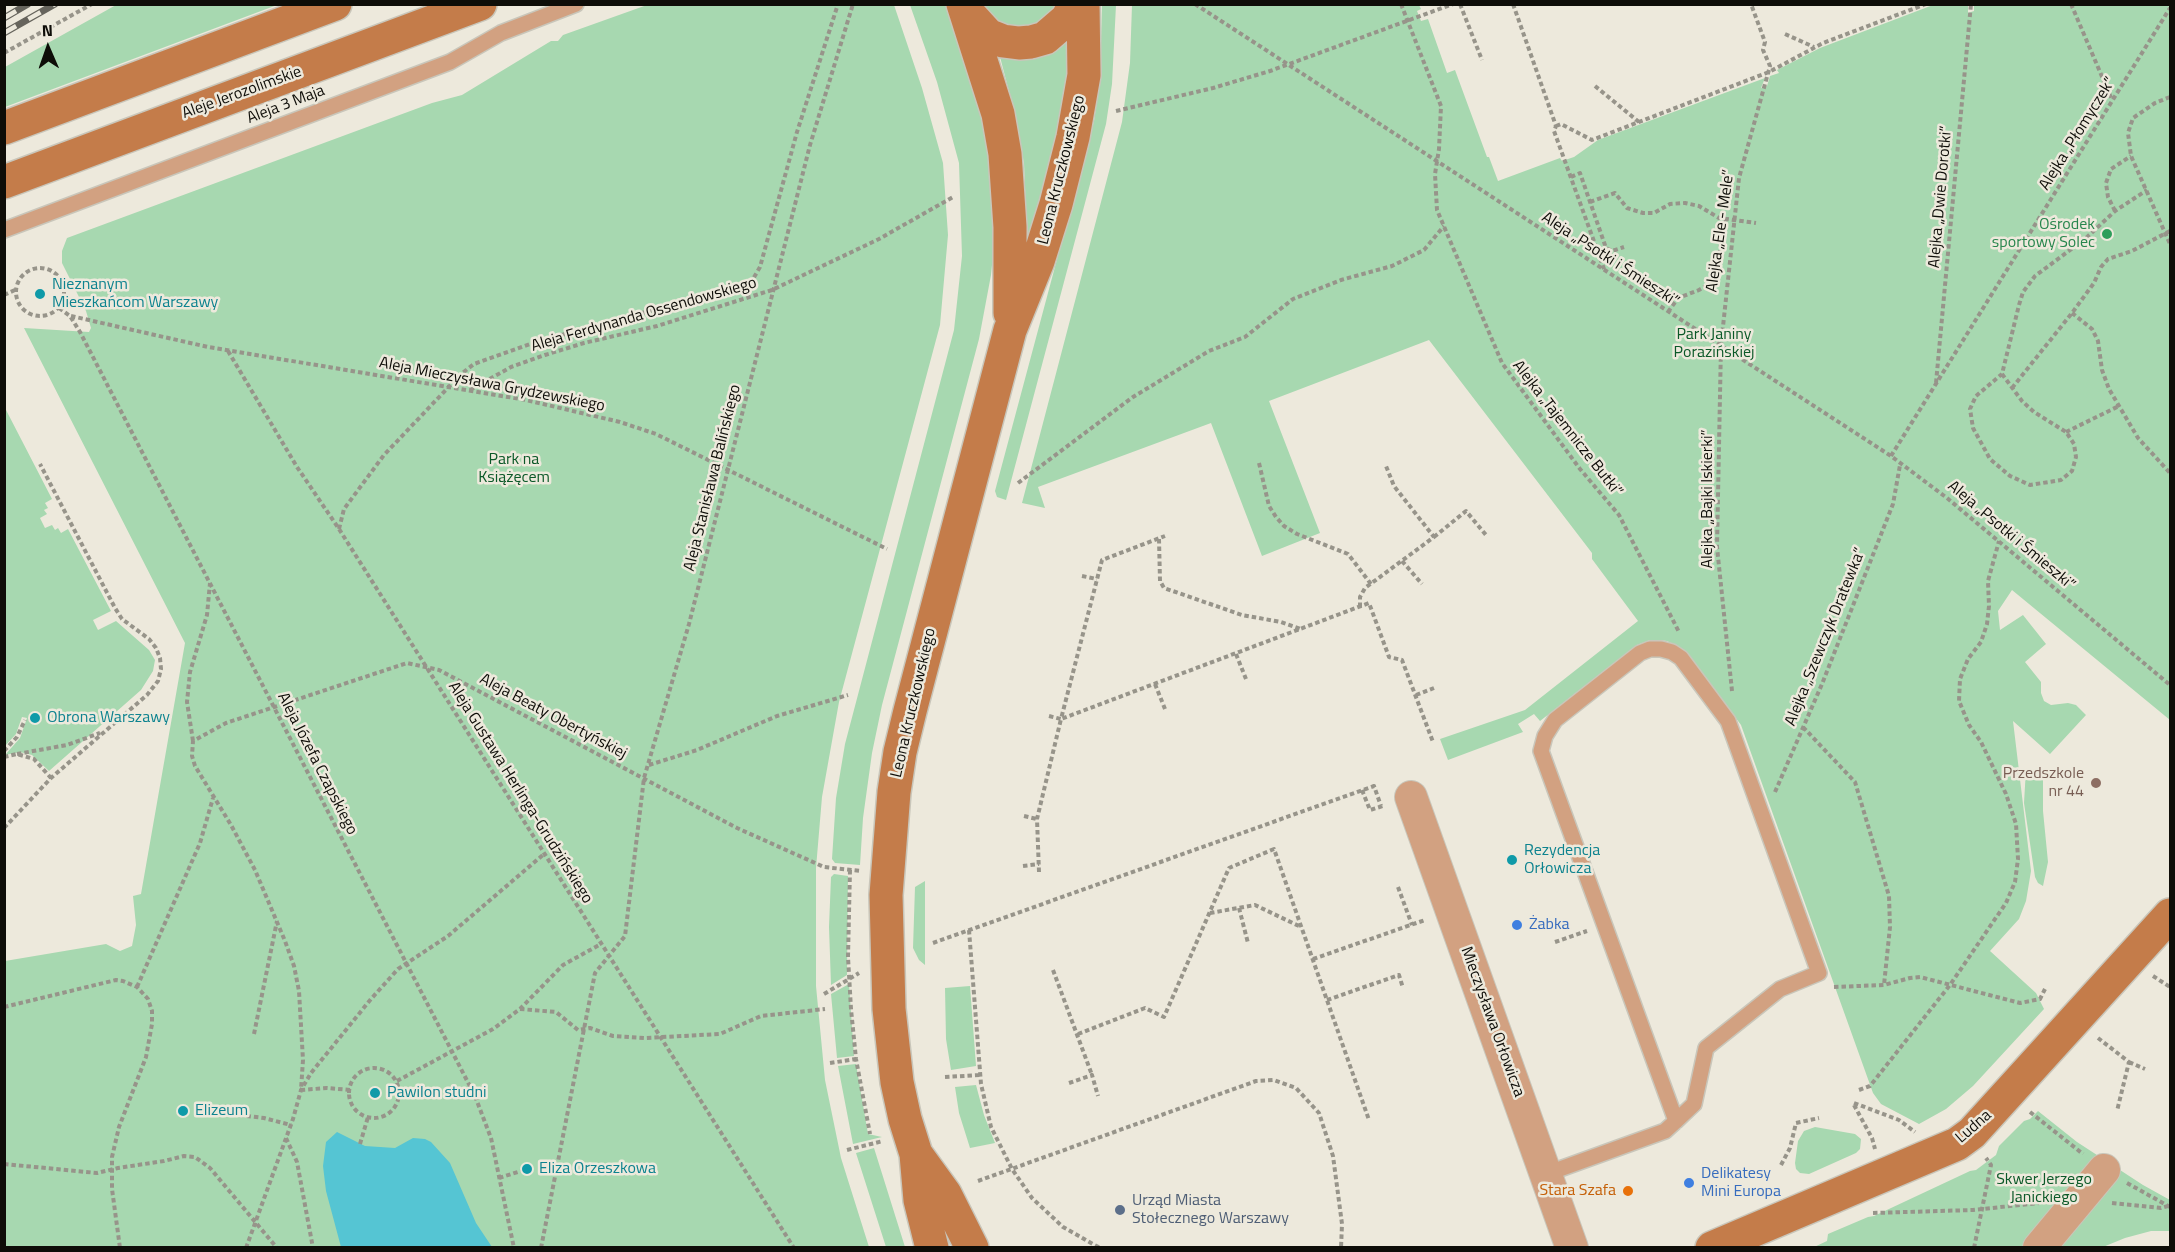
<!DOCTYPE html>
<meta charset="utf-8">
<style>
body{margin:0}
#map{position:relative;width:2175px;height:1252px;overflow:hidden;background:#ede9dc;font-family:"Titillium Web",sans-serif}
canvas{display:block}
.frame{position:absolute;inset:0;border:6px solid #0e0d08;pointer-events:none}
.north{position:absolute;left:18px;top:18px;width:60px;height:60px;-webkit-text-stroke:4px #ede9dc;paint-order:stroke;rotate:358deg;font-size:16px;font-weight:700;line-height:24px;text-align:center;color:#0e0d08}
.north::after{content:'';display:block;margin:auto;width:21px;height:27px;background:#0e0d08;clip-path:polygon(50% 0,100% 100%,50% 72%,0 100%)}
</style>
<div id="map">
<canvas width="2175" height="1252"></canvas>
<div class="frame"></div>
<div class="north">N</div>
</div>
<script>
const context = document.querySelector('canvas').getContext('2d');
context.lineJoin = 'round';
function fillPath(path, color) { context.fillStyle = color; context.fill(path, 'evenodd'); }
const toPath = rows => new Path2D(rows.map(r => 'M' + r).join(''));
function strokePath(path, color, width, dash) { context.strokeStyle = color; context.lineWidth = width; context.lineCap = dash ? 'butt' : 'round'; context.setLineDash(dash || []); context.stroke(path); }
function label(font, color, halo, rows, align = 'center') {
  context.font = font + ' "Titillium Web",sans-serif'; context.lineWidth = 5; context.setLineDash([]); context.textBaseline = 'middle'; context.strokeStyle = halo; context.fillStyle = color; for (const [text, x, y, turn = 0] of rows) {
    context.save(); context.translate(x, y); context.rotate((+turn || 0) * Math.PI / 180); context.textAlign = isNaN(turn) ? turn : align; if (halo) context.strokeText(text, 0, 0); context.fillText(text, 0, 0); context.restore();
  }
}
fillPath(toPath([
 [1974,4,2170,5,2170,720,2012,590,1998,611,2000,630,2023,615,2046,644,2025,662,2041,682,2041,693,2044,701,2051,705,2068,703,2076,705,2086,715,2050,754,2013,721,2031,871,2026,901,2019,919,1990,951,2036,993,2044,1009,1973,1086,1946,1109,1919,1124,1881,1104,1873,1093,1741,725,1700,670,1679,647,1667,641,1658,640,1650,640,1637,645,1540,721,1534,714,1518,724,1523,732,1448,760,1440,739,1525,710,1638,621,1592,559,1592,553,1429,340,1269,401,1320,533,1262,556,1211,423,1038,487,1045,508,1022,503,1122,122,1130,63,1132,5,1419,5,1421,9,1417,11,1421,21,1428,19,1447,73,1455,70,1487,157,1489,157,1498,181,1560,158,1562,161,1574,157,1598,140,1765,78,1761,88,1767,86,1770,76,1779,73,1777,70,1820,48,1933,5,1968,5,1968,13,1974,11],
 [116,5,116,4,277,5,5,107,5,67],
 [647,5,894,5,922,88,943,163,948,235,940,325,839,702,822,797,816,868,816,986,825,1080,841,1158,869,1247,5,1248,5,961,106,944,120,951,132,946,136,925,133,896,141,894,185,643,24,328,89,332,91,328,86,311,62,263,62,251,67,238,432,103,462,95,551,41,558,41,563,35],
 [910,5,947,5,950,11,948,12,974,82,988,144,994,204,994,245,991,275,979,339,882,705,872,753,863,818,860,865,835,863,832,859,836,798,845,744,954,330,962,256,959,163,937,82],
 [980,5,1060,5,1040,26,1004,28],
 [1102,5,1116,5,1112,84,1106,124,1006,500,997,497,995,491,1094,121,1100,80],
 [1068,38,1067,74,1056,139,1031,236,1027,239,1024,163,1012,103,999,53],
 [5,408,52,499,45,503,48,508,44,510,47,514,40,518,45,528,52,525,55,530,58,528,61,533,68,529,111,611,93,620,98,630,116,621,149,650,155,660,153,671,141,690,49,771,32,755,20,752,5,755,20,738,27,718,22,717,16,734,5,746],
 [2026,769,2043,769,2043,811,2048,862,2043,886,2038,883,2035,877,2024,803],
 [834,874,848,876,847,975,831,985,829,927,831,877],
 [925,881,925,965,919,960,913,948,915,887],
 [849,984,854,1056,837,1058,831,994],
 [970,986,976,1066,951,1070,946,1039,945,988],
 [856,1064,868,1134,882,1137,853,1144,838,1066],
 [976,1085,984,1115,995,1143,970,1148,959,1113,955,1087],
 [2038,1111,2077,1142,2143,1185,2170,1200,2170,1231,2151,1231,2125,1238,2103,1247,1812,1248,1827,1241,1828,1234,1868,1217,1874,1216,1970,1171,1976,1170,1996,1155,1999,1146,2024,1121,2030,1119],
 [1815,1127,1855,1134,1861,1139,1860,1149,1856,1153,1809,1174,1800,1173,1796,1169,1795,1163,1798,1141,1804,1131],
 [874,1148,905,1247,886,1247,856,1153]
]), '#a7d8b0');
fillPath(toPath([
 [337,1132,365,1146,395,1148,413,1138,425,1139,431,1142,450,1163,476,1223,492,1247,341,1247,326,1191,323,1166,326,1142]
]), '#55c5d3');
const lane = toPath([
 [4,230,450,62,501,33,576,4],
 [1546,1174,1665,1131,1676,1121,1694,1104,1706,1048,1780,989,1819,973,1728,721,1681,658,1672,652,1661,649,1650,649,1640,653,1555,720,1545,736,1541,751,1676,1121]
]);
const street = toPath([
 [1411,797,1572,1248],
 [2039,1248,2104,1170]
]);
const secondary = toPath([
 [963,4,998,114,1005,154,1010,227,1010,313],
 [967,12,988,35,1003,41,1019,43,1031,42,1045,38,1067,19,1075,4],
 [4,128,335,4],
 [4,182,480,4],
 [916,1154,945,1194,972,1248],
 [932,1248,920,1200,916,1154,905,1119,897,1082,889,1009,886,895,894,792,900,752,910,711,1010,330,1038,261,1056,204,1073,137,1084,75,1083,4],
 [1712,1248,1957,1144,1972,1133,2170,915]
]);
strokePath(lane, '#c9c6ba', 18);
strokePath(street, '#c9c6ba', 34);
strokePath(secondary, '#c9c6ba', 36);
strokePath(toPath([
 [1195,4,1891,456,1947,498,2170,685],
 [1401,4,1441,106,1439,149,1435,174,1437,210,1502,363,1580,469,1619,515,1679,632],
 [1460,4,1482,60],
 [1513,4,1556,126,1554,131,1604,269],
 [2071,4,2112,100],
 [1785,34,1814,47],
 [4,53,92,4],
 [1595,86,1639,122],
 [2170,97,2155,103,2133,118,2128,133,2131,156,2170,244],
 [1116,111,1213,88,1270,71,1453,4],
 [1556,126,1561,124,1592,140,1769,72,1823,43,1926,4],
 [1571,177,1580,173,1606,248,1612,251,1624,247],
 [1590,202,1615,193,1627,208,1643,213,1654,213,1670,204,1685,203,1699,206,1719,218,1756,223],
 [2115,211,2108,197,2106,183,2111,169,2131,156],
 '16 292a24 24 0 1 1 48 0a24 24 0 1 1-48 0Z',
 [4,295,15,290],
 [59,308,70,316,80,332,475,1096,491,1138,514,1248],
 [1668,312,1678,298,1699,290,1706,286,1714,276,1718,263,1725,219],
 [2072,313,2092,329,2098,341,2102,370,2109,389,2138,438,2170,473],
 [71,316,208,347,526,400,620,422,656,434,887,549],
 [228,351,297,467,339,529,794,1248],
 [2002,374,2022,401,2034,412,2066,432,2074,444,2076,457,2072,471,2061,480,2030,485,2010,476,1990,459,1973,428,1970,409,1976,396,2002,374,2019,305,2023,292,2035,276,2085,239,2115,211,2147,190],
 [1936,383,1971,4],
 [2012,388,2072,313,2094,283,2101,267,2108,259,2132,251,2170,231],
 [470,390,511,367,545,355,584,343,657,326,772,290,879,239,953,197],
 [2066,432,2119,406],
 [1891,456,2170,8],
 [1259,463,1269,506,1276,517,1284,526,1297,534,1348,554,1371,584],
 [1018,483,1133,397,1209,351,1245,337,1293,299,1341,280,1392,266,1424,250,1444,226],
 [339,529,344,509,384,455,461,374,474,364,536,342,737,287,753,279,760,267,797,132,838,4],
 [1434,537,1466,511,1486,535],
 [1159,539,1160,581,1164,588,1242,615,1281,622,1301,629],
 [1402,561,1422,584],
 [1082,576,1097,579],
 [1360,607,1360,597,1365,588,1434,537,1394,486,1386,466],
 [1236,654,1246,679],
 [1155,684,1165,709],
 [1732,691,1717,547,1721,345,1739,178,1770,66,1763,50,1765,42,1751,4],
 [1416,695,1434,688],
 [1049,716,1061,719,1102,560,1165,536],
 [1803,727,1855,782,1889,896,1890,927,1884,985],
 [193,741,187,702,190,672,207,615,210,583],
 [4,751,17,737,25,720],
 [17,754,67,745,100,733],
 [4,757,17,754,34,759,51,778],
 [649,765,697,750,777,716,848,695],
 [1362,790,1370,810,1383,806],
 [1775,792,1822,684,1893,504,1900,465],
 [1024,816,1037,819],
 [4,828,51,778,147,695,158,681,161,669,160,658,156,648,149,639,122,619,115,608,40,464],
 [1023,866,1039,864],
 [850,870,848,957,851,1009,856,1059,870,1134],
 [1039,872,1037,819,1061,719,1369,603,1389,657,1402,660,1433,742],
 [1398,887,1412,925],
 [1239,908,1248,943],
 [1210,913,1255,905,1301,927],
 [969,930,981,1084,991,1127,1012,1169,1032,1198,1063,1227,1100,1248],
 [1555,942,1587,931],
 [933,943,1374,786,1381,806],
 [1313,959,1425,920],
 [1053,970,1092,1075],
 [2153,976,2170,987],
 [137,987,200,843,213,798],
 [1834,987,1884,985,1910,978,1920,977,2020,1003,2040,999,2045,989],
 [824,994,859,973],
 [1327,1000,1399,975,1403,988],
 [4,1007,116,980,123,981,137,987,148,999,152,1011,152,1024,146,1057,119,1127,112,1157,112,1189,120,1248],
 [520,1009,556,1012,578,1030,590,1028,613,1036,645,1038,720,1034,761,1016,825,1009],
 [254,1034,277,921],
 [1078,1034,1145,1008,1164,1017,1229,868,1274,849,1369,1120],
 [2098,1038,2129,1062,2117,1111],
 [2129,1062,2145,1069],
 [830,1063,856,1059],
 '349 1093a25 25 0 1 1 50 0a25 25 0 1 1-50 0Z',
 [945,1077,980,1075],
 [397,1081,493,1029,520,1009,563,965,601,944],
 [1069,1083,1092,1075,1098,1096],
 [350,1090,327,1088,301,1090,303,1060,299,991,294,966,285,941,255,870,231,825,195,766,192,756,193,741,226,723,407,663,439,670,737,828,824,867,861,871],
 [1859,1090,1870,1086,1950,985,2006,903,2015,882,2018,859,2016,824,2006,794,1981,742,1969,725,1959,701,1960,679,1968,659,1981,642,1987,624,1989,606,1988,581,1999,541],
 [1854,1103,1899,1120,1915,1132],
 [1854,1105,1872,1138,1875,1149],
 [2030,1112,2083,1154],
 [239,1115,264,1118,291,1125],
 [286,1138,297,1162,313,1248],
 [360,1144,368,1117],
 [847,1150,883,1141],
 [4,1164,97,1173,118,1168,164,1161,184,1156,195,1157,210,1168,277,1248],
 [1781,1165,1790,1148,1796,1123,1819,1118],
 [499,1178,527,1169],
 [978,1181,1256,1081,1274,1080,1296,1088,1319,1113,1333,1156,1342,1224,1341,1248],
 [2127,1183,2170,1207],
 [2112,1203,2161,1208,2168,1206],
 [1873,1213,1973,1210,2039,1203],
 [246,1248,293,1119,301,1090,311,1073,371,999,398,969,448,936,544,854],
 [541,1248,595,973,625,936,644,778,689,624,810,145,853,4],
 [1974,1248,1991,1165,1986,1158]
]), '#97948a', 4, [4.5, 3]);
strokePath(lane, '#d2a181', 15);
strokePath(street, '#d2a181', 32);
strokePath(secondary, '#c47c4a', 33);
const rail = toPath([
 [4,18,28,4],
 [4,33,55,4]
]);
strokePath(rail, '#66645c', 7);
strokePath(rail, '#ede9dc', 4.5, [14]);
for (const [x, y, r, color] of [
 [2107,234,6,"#2e9e5b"],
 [40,294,6,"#0f9aa8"],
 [35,718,6,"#0f9aa8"],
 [2096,783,6,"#8d6e63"],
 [1512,860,6,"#0f9aa8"],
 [1517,925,6,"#3f7fe0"],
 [375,1093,6,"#0f9aa8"],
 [183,1111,6,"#0f9aa8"],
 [527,1169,6,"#0f9aa8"],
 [1689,1183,6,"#3f7fe0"],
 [1628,1191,6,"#e8710a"],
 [1120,1210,6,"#5c6f8a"]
]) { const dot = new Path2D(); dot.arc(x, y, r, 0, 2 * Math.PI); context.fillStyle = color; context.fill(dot); strokePath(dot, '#ede9dc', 2); }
label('16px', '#0e0d08', '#ede9dc', [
 ["Aleje Jerozolimskie",242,93,-20],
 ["Aleja 3 Maja",286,105,-21],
 ["Alejka „Płomyczek”",2078,134,-58],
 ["Leona Kruczkowskiego",1062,170,-76],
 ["Alejka „Dwie Dorotki”",1941,197,-85],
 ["Alejka „Ele - Mele”",1721,231,-82],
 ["Aleja „Psotki i Śmieszki”",1610,260,33],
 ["Aleja Ferdynanda Ossendowskiego",644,315,-16],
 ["Aleja Mieczysława Grydzewskiego",492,385,11],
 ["Alejka „Tajemnicze Butki”",1567,429,52],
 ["Aleja Stanisława Balińskiego",713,478,-76],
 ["Alejka „Bajki Iskierki”",1708,499,-90],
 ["Aleja „Psotki i Śmieszki”",2011,536,40],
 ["Alejka „Szewczyk Dratewka”",1826,637,-68],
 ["Leona Kruczkowskiego",914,703,-77],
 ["Aleja Beaty Obertyńskiej",553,717,28],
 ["Aleja Józefa Czapskiego",317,764,63],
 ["Aleja Gustawa Herlinga-Grudzińskiego",520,793,58],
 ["Mieczysława Orłowicza",1492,1022,70],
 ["Ludna",1974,1127,-41]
]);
label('16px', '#27864d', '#ede9dc', [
 ["Ośrodek",2095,225],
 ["sportowy Solec",2095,243]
], 'right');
label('16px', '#0d838f', '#ede9dc', [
 ["Nieznanym",52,285],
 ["Mieszkańcom Warszawy",52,303],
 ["Obrona Warszawy",47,718],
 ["Rezydencja",1524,851],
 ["Orłowicza",1524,869],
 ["Pawilon studni",387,1093],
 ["Elizeum",195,1111],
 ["Eliza Orzeszkowa",539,1169]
], 'left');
label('16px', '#0b5928', '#ede9dc', [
 ["Park Janiny",1714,335],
 ["Porazińskiej",1714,353],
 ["Park na",514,460],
 ["Książęcem",514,478],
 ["Skwer Jerzego",2044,1180],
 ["Janickiego",2044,1198]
]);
label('16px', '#785e54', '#ede9dc', [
 ["Przedszkole",2084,774],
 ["nr 44",2084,792]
], 'right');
label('16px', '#366cbe', '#ede9dc', [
 ["Żabka",1529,925],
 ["Delikatesy",1701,1174],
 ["Mini Europa",1701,1192]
], 'left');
label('16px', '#c56008', '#ede9dc', [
 ["Stara Szafa",1616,1191]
], 'right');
label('16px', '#4e5e75', '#ede9dc', [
 ["Urząd Miasta",1132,1201],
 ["Stołecznego Warszawy",1132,1219]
], 'left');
</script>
